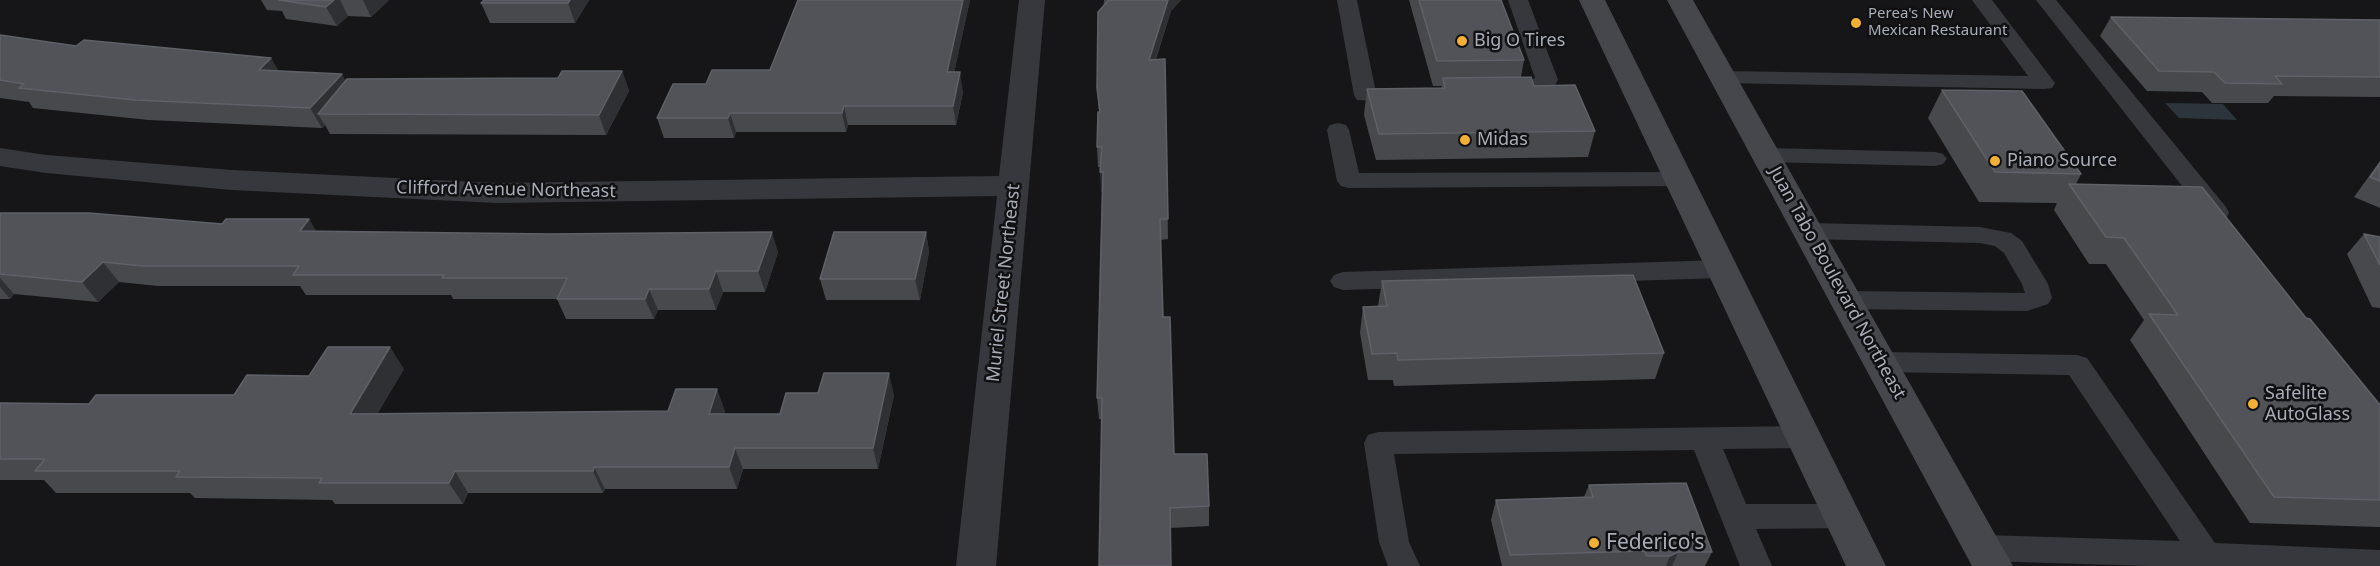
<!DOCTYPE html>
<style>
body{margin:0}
canvas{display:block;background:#161618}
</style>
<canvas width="2380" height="566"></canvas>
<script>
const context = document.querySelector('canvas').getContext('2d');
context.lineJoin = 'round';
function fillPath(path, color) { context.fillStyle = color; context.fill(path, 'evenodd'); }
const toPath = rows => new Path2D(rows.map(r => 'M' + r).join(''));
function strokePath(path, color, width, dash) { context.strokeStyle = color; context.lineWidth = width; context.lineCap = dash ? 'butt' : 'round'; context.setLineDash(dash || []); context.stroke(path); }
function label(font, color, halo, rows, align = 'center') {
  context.font = font + ' "Noto Sans",sans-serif'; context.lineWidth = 5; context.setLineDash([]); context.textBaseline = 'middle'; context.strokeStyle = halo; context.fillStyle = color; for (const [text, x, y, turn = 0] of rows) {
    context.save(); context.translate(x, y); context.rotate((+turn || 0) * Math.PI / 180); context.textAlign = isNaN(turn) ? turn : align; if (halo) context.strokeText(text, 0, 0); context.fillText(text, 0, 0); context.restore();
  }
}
fillPath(toPath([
 [2165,103,2223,104,2237,120,2179,118]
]), '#2c353c');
fillPath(toPath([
 [1337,0,1357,0,1375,88,1408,90,1411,95,1408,100,1400,102,1357,100,1354,95,1337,0],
 [1508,0,1528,0,1558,80,1555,85,1523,101,1505,101,1497,99,1494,94,1497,89,1519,87,1535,78,1508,0],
 [1972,0,1992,0,2055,83,2052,88,2044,89,1723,83,1715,82,1712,77,1715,72,1723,71,2028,76,1972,0],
 [2036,0,2056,0,2226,207,2229,213,2226,219,2217,221,2208,219,2036,0],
 [1338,123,1346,125,1349,130,1359,173,1679,172,1687,174,1691,179,1687,184,1679,186,1349,188,1341,186,1337,181,1327,130,1330,125,1338,123],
 [1767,148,1935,152,1943,154,1947,159,1943,164,1935,166,1767,162,1759,160,1756,155,1759,150,1767,148],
 [1808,223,1980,227,2011,233,2022,241,2048,284,2052,298,2048,304,2027,311,1846,309,1837,306,1833,300,1837,294,1846,291,2025,293,2022,284,2004,253,1995,246,1980,243,1808,239,1799,237,1796,231,1799,225,1808,223],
 [1722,260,1731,263,1735,269,1731,275,1722,278,1343,290,1334,287,1330,281,1334,275,1343,272,1722,260],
 [1881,352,2077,355,2087,358,2215,543,2380,550,2380,566,2150,566,1984,561,1973,557,1969,548,1973,539,1984,535,2180,541,2069,375,1881,372,1871,369,1867,362,1871,355,1881,352],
 [1803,426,1813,429,1817,437,1813,445,1803,448,1723,449,1746,504,1842,504,1853,507,1857,516,1853,525,1842,528,1756,529,1772,566,1740,566,1694,450,1394,454,1409,542,1420,566,1388,566,1379,542,1364,443,1368,435,1378,432,1803,426]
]), '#37383d');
fillPath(toPath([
 [1019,0,1045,0,996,566,956,566,997,196,497,203,232,190,46,173,0,166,0,148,46,155,232,170,497,183,999,176,1019,0]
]), '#37383d');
fillPath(toPath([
 [1579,0,1605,0,1886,566,1846,566,1579,0],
 [1667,0,1693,0,2013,566,1972,566,1667,0]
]), '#45474d');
fillPath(toPath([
 [261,0,389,0,371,17,348,16,337,26,286,19,282,11,267,10],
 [484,0,589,0,575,23,490,23,481,3],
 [970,0,954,72,963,92,956,125,848,125,846,132,736,132,734,138,664,138,657,118,706,84,770,70],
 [1104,0,1181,0,1171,11,1156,59,1165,59,1168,239,1160,240,1163,317,1174,454,1209,506,1209,526,1170,528,1101,419,1099,419,1097,398,1102,192,1101,192,1101,167,1098,167,1097,147,1099,112,1097,88],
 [1409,0,1501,0,1524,60,1521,77,1534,86,1595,131,1588,157,1376,160,1364,115,1367,89,1441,88,1442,86,1433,86],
 [2111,17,2380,20,2380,97,2274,96,2268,103,2212,103,2202,92,2147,91,2100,36],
 [0,35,76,46,279,71,346,81,558,78,622,71,629,91,606,135,330,134,325,125,322,128,149,120,33,108,29,102,0,98],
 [1942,90,2081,174,2076,184,2306,318,2380,405,2380,527,2250,523,2130,340,2144,320,2106,264,2089,264,2054,210,2057,203,1979,202,1928,118],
 [2380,161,2380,208,2354,197],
 [0,213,317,231,778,252,765,292,723,292,716,310,658,310,654,319,566,319,557,299,453,299,451,295,306,295,300,286,158,286,119,282,98,302,14,294,10,299,0,299],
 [926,232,929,252,920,300,826,300,820,279],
 [2364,234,2380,237,2380,308,2372,307,2347,254],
 [1382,281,1664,353,1655,379,1394,386,1393,380,1368,380,1360,333,1363,307,1378,306],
 [404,369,377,414,725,411,724,414,780,414,894,395,878,469,743,469,737,489,605,489,603,493,468,493,463,504,335,504,332,500,195,498,190,493,56,493,44,480,0,480,0,403,89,404,234,395,309,376],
 [1589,485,1712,552,1705,566,1502,566,1491,520,1496,500,1584,497]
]), '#47494d');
fillPath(toPath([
 [334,0,340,0,348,16,337,26,326,7],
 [363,0,389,0,371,17],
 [570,0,589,0,575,23,568,3],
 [963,0,970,0,950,92,947,72],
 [1168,0,1181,0,1171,11,1149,79,1149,60],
 [271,58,283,78,259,70],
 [622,71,629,91,606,135,599,115],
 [960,72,963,92,956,125,953,106],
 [342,74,353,94,318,114,325,125,322,128,310,108],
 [844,106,848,125,846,132,842,113],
 [730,113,736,132,734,138,728,118],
 [1100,172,1103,172,1104,192,1101,192],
 [309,219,321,239,300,231],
 [772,232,778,252,765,292,758,271],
 [926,232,929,252,920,300,915,279],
 [103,262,119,282,98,302,82,282],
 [716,271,723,292,716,310,709,289],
 [0,278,14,294,10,299,0,287],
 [649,289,658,310,654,319,645,299],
 [390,347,404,369,364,436,350,414],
 [889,373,894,395,878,469,873,448],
 [717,389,725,411,717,436,709,414],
 [735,448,743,469,737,489,729,467],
 [594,467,605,489,603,493,593,471],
 [455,471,468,493,463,504,449,483],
 [1678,552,1672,566,1666,566,1670,556]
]), '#2f3033');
const building = toPath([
 [279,0,334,0,326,7,279,0],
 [484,0,570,0,568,3,481,3,484,0],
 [798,0,963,0,947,72,960,72,953,106,844,106,842,113,730,113,728,118,657,118,673,84,706,84,712,70,770,70,798,0],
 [1109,0,1168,0,1149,60,1165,59,1168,219,1160,219,1163,317,1170,317,1174,454,1207,454,1209,506,1170,508,1171,566,1099,566,1102,398,1097,398,1103,172,1100,172,1102,147,1097,147,1098,112,1100,112,1097,88,1098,12,1109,0],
 [1419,0,1501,0,1524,60,1437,61,1419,0],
 [2111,17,2380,20,2380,77,2275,76,2282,84,2225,83,2214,72,2159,71,2111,17],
 [0,35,76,46,84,40,271,58,259,70,342,74,310,108,135,100,19,88,24,84,0,80,0,35],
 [562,71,622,71,599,115,318,114,347,79,558,78,562,71],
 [1531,77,1534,86,1575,85,1595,131,1379,134,1367,89,1445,88,1443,78,1531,77],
 [1942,90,2022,91,2081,174,1995,172,1942,90],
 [2380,163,2380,181,2370,177,2380,163],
 [2069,184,2202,187,2306,318,2310,319,2380,405,2380,500,2274,497,2149,314,2178,315,2124,238,2106,237,2069,184],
 [0,213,89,213,222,224,226,219,309,219,300,231,550,234,772,232,758,271,716,271,709,289,649,289,645,299,557,299,567,278,442,278,444,275,293,275,299,266,143,266,103,262,82,282,0,274,0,213],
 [834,232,926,232,915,279,820,279,834,232],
 [2364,234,2380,237,2380,265,2364,234],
 [1633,275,1664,353,1398,360,1397,353,1372,354,1363,307,1387,306,1382,281,1633,275],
 [328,347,390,347,350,414,668,411,676,389,717,389,709,414,780,414,786,393,818,393,824,373,889,373,873,448,735,448,729,467,594,467,593,471,455,471,449,483,319,483,322,478,176,477,180,471,35,471,45,459,0,459,0,403,89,404,96,395,234,395,247,375,309,376,328,347],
 [1686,483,1712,552,1678,552,1670,556,1647,556,1644,551,1510,555,1496,500,1593,497,1589,485,1686,483]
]);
fillPath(building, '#525359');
strokePath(building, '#5f6168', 1.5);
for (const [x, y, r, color] of [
 [1856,23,6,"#f2b134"],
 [1462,41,6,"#f2b134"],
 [1465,140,6,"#f2b134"],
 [1995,161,6,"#f2b134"],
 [2253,404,6,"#f2b134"],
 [1594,543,6,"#f2b134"]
]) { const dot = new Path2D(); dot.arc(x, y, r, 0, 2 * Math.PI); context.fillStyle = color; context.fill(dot); strokePath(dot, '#111113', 2); }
label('15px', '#a8adb8', '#111113', [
 ["Perea's New",1868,14],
 ["Mexican Restaurant",1868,31]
], 'left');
label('18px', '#a8adb8', '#111113', [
 ["Big O Tires",1474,41],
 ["Midas",1477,140],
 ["Piano Source",2007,161],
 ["Safelite",2265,394],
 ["AutoGlass",2265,415]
], 'left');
label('18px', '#a8adb8', '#111113', [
 ["Clifford Avenue Northeast",506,190,1],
 ["Muriel Street Northeast",1004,283,-84],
 ["Juan Tabo Boulevard Northeast",1837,283,61]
]);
label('21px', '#a8adb8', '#111113', [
 ["Federico's",1606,543]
], 'left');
</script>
